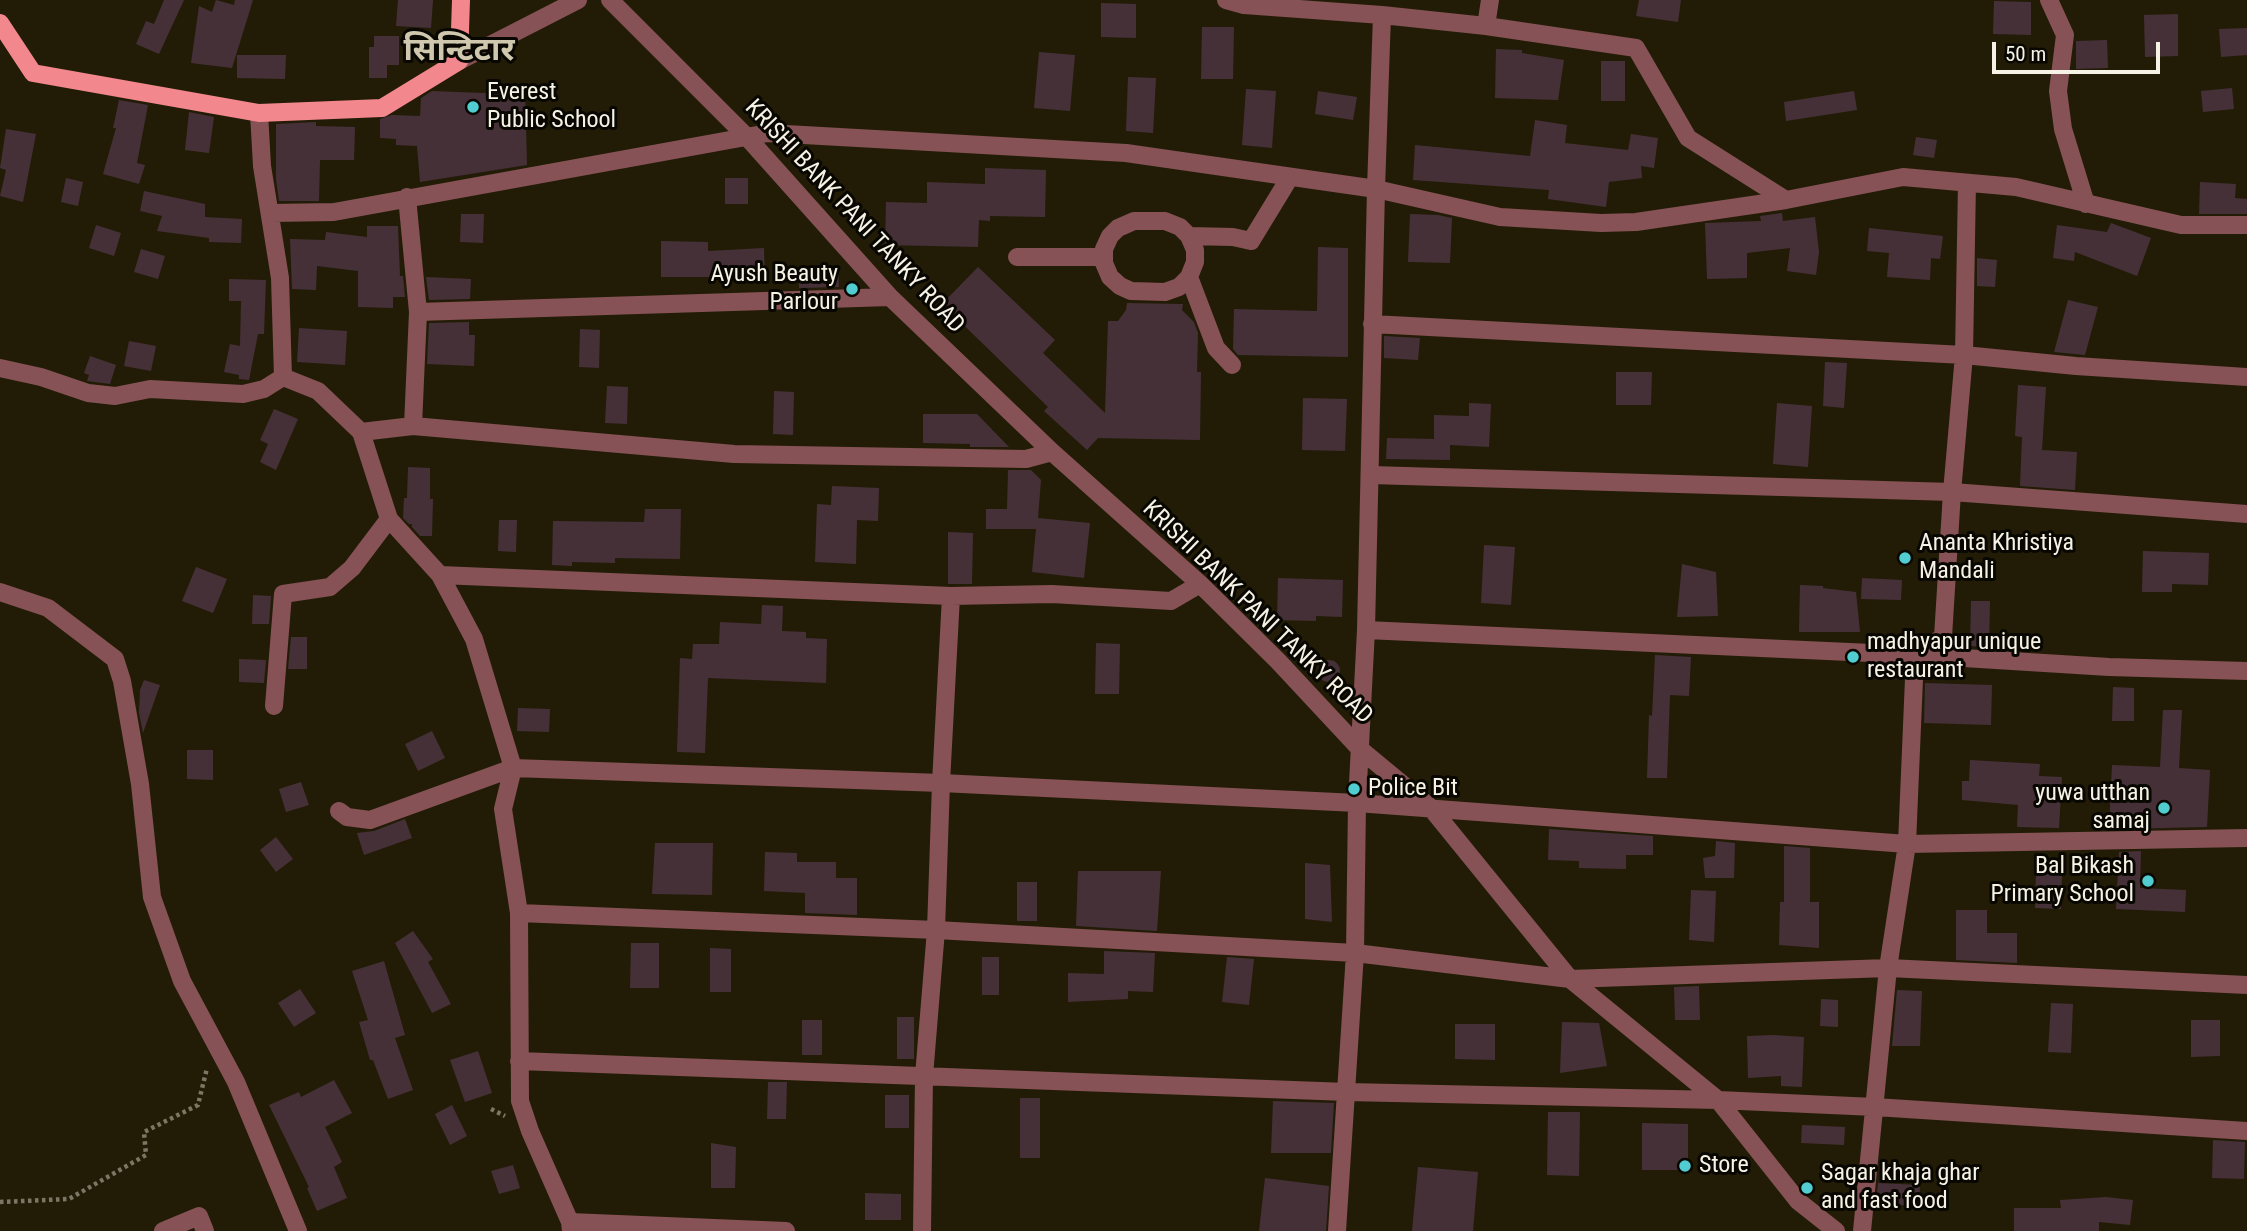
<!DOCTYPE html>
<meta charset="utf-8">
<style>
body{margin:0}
#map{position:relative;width:2247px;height:1231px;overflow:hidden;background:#221c07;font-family:"Roboto Condensed",sans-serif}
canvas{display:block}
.scale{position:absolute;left:1992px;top:42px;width:168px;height:32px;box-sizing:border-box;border:4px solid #f6f2e5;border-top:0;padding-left:9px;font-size:21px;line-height:24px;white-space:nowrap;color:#f6f2e5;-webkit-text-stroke:5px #090702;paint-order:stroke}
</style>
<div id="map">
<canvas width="2247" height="1231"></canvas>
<div class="scale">50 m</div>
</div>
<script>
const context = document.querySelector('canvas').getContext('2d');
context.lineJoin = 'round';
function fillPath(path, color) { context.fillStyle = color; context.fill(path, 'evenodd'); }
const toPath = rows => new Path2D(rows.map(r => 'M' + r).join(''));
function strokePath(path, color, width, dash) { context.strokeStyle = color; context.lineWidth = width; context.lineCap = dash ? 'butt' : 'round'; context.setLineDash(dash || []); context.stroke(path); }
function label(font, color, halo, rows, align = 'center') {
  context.font = font + ' "Roboto Condensed","Noto Sans Devanagari",sans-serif'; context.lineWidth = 6; context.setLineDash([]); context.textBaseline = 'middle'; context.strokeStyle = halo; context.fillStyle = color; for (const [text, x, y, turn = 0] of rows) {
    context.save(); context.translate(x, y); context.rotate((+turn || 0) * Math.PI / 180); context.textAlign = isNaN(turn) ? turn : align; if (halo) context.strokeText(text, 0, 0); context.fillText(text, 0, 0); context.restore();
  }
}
fillPath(toPath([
 [164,0,184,0,159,54,136,44,146,21,154,24],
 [216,0,234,5,235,0,253,0,232,68,191,63,199,6,212,12],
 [398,0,433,0,431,28,396,26],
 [1639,0,1681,0,1678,22,1636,16],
 [1994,1,2031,2,2031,35,1993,34],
 [1101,3,1136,4,1136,38,1101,37],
 [2178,14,2178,56,2145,57,2144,15],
 [1202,27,1234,27,1233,79,1201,79],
 [2247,28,2247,55,2221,57,2219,29],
 [374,36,399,36,399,65,387,65,387,78,369,78,369,47,374,47],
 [2107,40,2108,68,2076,69,2076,41],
 [1496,49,1522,50,1522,53,1564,60,1558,100,1495,98],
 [1039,52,1075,55,1070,111,1034,108],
 [237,55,286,55,285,79,237,78],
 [1601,61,1625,61,1625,101,1601,101],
 [1128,77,1156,78,1153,133,1126,131],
 [2232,88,2234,109,2203,112,2201,91],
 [525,89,527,165,420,182,417,146,396,145,396,139,380,138,380,119,392,115,420,116,421,98,432,91,483,93],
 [1246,89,1276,91,1272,148,1242,145],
 [1318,91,1357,97,1353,120,1315,114],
 [1854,91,1857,110,1786,121,1784,102],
 [119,100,148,105,137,163,145,165,139,184,103,174,116,128,113,128],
 [189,112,214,117,209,153,185,150],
 [1535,120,1567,125,1565,143,1628,150,1631,134,1658,138,1654,168,1641,166,1642,178,1609,182,1606,207,1548,199,1549,190,1413,180,1415,145,1530,156],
 [316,122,316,126,355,127,354,160,320,160,319,201,279,201,276,179,276,124],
 [6,129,36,134,23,202,0,196,6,170,0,168],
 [1916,137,1937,140,1934,158,1913,155],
 [985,168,1046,170,1045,217,990,216,990,221,979,220,978,247,885,245,886,202,927,203,927,182,985,184],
 [66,178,83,182,78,206,61,202],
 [725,178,748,178,748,204,725,204],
 [2200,182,2236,184,2235,198,2247,199,2247,214,2199,214],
 [144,191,205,204,205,217,242,219,241,243,209,242,209,238,157,231,162,216,140,211],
 [1782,213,1783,221,1815,217,1819,252,1816,275,1787,271,1790,248,1747,253,1747,278,1707,279,1705,223,1761,221,1760,216],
 [461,214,484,214,483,243,460,242],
 [1410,214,1438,215,1452,218,1450,263,1408,262],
 [2111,223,2151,238,2137,276,2075,252,2074,261,2053,258,2057,225,2107,232],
 [96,225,121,233,114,256,89,248],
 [367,226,398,226,400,276,403,276,405,297,393,297,393,308,358,307,358,271,317,266,316,290,292,289,290,239,325,240,326,232,367,237],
 [1869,228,1943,236,1940,259,1931,258,1930,280,1887,277,1889,253,1867,251],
 [661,241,708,242,708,251,764,248,765,280,738,282,738,277,661,277],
 [1318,247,1348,248,1348,357,1238,355,1233,349,1234,309,1317,311],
 [141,249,165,256,158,279,134,272],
 [1977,258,1997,260,1995,287,1977,286],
 [838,266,839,287,799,288,799,267],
 [978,267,1055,340,1043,353,1105,413,1108,321,1118,321,1126,310,1127,303,1183,304,1182,310,1194,322,1198,333,1197,372,1201,372,1200,440,1098,438,1087,450,1044,411,1048,407,942,304],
 [426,277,471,279,470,299,429,300],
 [229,279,266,280,264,334,258,334,249,380,239,379,239,375,224,372,230,344,240,346,241,301,229,301],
 [2068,300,2098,307,2085,355,2054,352],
 [469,322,469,335,475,335,474,366,427,364,429,323],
 [299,328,347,331,345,365,297,362],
 [580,329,600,330,599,368,579,367],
 [1384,336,1420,338,1418,360,1384,358],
 [129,341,156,346,151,371,124,366],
 [90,356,116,365,110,384,87,381,89,375,84,373],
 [1825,362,1847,363,1844,408,1823,406],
 [1616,372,1652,372,1651,405,1616,405],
 [2018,385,2046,387,2042,450,2077,452,2075,490,2020,486,2022,437,2015,436],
 [607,386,628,387,627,424,605,423],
 [774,391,794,392,793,435,773,434],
 [1303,398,1347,399,1345,451,1302,450],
 [1469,403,1491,404,1489,447,1450,445,1450,460,1386,459,1387,438,1434,439,1434,415,1469,416],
 [1777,403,1812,406,1808,467,1773,464],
 [274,409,298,419,276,470,260,462,268,444,260,440],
 [923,414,977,414,1009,447,970,447,970,444,923,443],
 [408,467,430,468,430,499,433,499,432,536,420,536,412,527,412,524,409,524,403,518,404,498,407,498],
 [1008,470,1031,470,1041,480,1038,518,1090,523,1084,578,1032,572,1036,529,986,529,986,509,1007,509],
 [832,486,879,488,878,521,857,520,856,564,815,562,817,504,831,505],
 [645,509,681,509,680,559,615,558,615,563,572,562,572,566,552,565,553,521,644,522],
 [499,520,517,520,516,552,498,551],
 [948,532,973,533,972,584,948,584],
 [1484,545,1515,547,1511,605,1481,603],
 [2143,551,2209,553,2208,585,2172,584,2172,592,2142,592],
 [1682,564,1716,572,1718,616,1677,617],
 [196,567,227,579,213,613,182,601],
 [1278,578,1343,580,1342,617,1316,616,1316,621,1277,620],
 [1862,578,1902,580,1901,600,1861,599],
 [1800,585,1823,586,1823,588,1856,592,1860,632,1799,632],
 [253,595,271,596,269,624,252,624],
 [1971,601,1990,601,1989,647,1970,646],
 [762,605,783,606,782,631,806,632,806,638,827,639,826,683,708,678,705,753,677,752,680,658,692,659,693,644,719,644,720,622,761,624],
 [291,637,307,637,307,669,288,669],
 [1096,643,1120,644,1119,694,1095,694],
 [1655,655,1691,657,1689,696,1670,695,1667,778,1647,778,1649,715,1652,716],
 [239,659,266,660,264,683,239,682],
 '1318 671a11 11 0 1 1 22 0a11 11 0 1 1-22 0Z',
 [144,680,160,685,143,733,139,713,140,690],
 [1925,683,1992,685,1991,725,1924,723],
 [2113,687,2134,688,2134,721,2112,721],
 [518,708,550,709,549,732,517,731],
 [2163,710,2182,710,2179,768,2210,770,2207,827,2120,829,2109,827,2112,765,2160,767],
 [432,731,445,758,418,771,405,744],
 [187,750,213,750,213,780,187,779],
 [1970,760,2040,764,2039,776,2062,777,2059,828,2017,827,2018,805,1962,800,1962,781,1969,781],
 [301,782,309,805,286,812,279,789],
 [405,819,412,838,364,855,357,833,374,831],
 [1549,829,1653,836,1653,855,1626,855,1626,869,1579,868,1579,861,1548,860],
 [276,837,293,859,276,872,260,850],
 [1716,841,1735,843,1734,878,1705,878,1703,858,1715,856],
 [655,843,713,843,712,895,652,894],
 [1784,846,1810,848,1810,902,1819,902,1819,948,1779,945,1780,902,1784,902],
 [2141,851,2140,888,2186,890,2185,912,2116,909,2119,852],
 [765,852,797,853,797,862,836,862,836,878,857,878,857,915,805,913,805,893,764,891],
 [1305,863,1330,865,1332,922,1305,919],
 [1078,871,1161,871,1157,931,1076,926],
 [2036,872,2062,873,2061,909,2035,908],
 [1017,882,1037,882,1037,921,1017,921],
 [1691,890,1716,891,1714,942,1689,940],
 [1956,910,1987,910,1987,933,2017,933,2017,963,1956,960],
 [413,931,433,959,428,962,451,1004,432,1013,395,943],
 [631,943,659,943,659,988,630,988],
 [710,948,731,949,731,992,710,992],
 [1104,951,1155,953,1153,992,1128,991,1128,999,1068,1002,1068,973,1104,974],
 [982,957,999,957,999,995,982,995],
 [1227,957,1254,959,1249,1005,1222,1002],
 [384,961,405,1035,395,1038,413,1090,388,1099,373,1060,370,1060,359,1022,368,1020,352,971],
 [1699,986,1700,1020,1675,1020,1674,987],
 [300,989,316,1013,294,1027,278,1003],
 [1897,990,1922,991,1920,1046,1892,1046],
 [1821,999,1838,1000,1838,1027,1820,1026],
 [2051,1003,2073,1004,2071,1053,2048,1052],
 [897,1017,914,1017,914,1059,897,1059],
 [802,1020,822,1020,822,1055,802,1055],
 [2191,1020,2220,1020,2220,1056,2191,1057],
 [1562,1022,1599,1023,1607,1066,1560,1073],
 [1455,1024,1495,1024,1495,1060,1455,1059],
 [1774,1035,1804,1037,1802,1087,1781,1086,1781,1076,1748,1078,1747,1036],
 [478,1051,492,1093,465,1102,450,1060],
 [334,1080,352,1113,325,1127,342,1162,334,1167,347,1198,317,1211,307,1188,309,1187,269,1105,299,1092,301,1097],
 [768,1082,787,1082,786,1119,767,1119],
 [885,1095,909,1095,909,1128,885,1128],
 [1020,1098,1040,1098,1040,1158,1020,1158],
 [1273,1101,1334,1103,1331,1153,1271,1153],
 [452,1105,467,1136,450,1145,435,1114],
 [1548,1112,1580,1112,1579,1176,1547,1175],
 [1642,1123,1688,1124,1688,1170,1642,1170],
 [1802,1125,1845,1127,1844,1145,1801,1143],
 [2213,1140,2245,1142,2244,1179,2212,1178],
 [711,1143,736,1147,735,1188,711,1188],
 [513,1165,520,1188,499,1194,491,1171],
 [1418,1167,1478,1172,1473,1231,1412,1231],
 [1265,1178,1329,1186,1326,1231,1259,1231],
 [1878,1183,1920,1185,1919,1206,1876,1204],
 [865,1193,901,1194,901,1220,865,1220],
 [2106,1197,2133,1200,2130,1225,2099,1222,2099,1231,2014,1231,2014,1208,2061,1208,2060,1200]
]), '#463038');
strokePath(toPath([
 [491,1109,505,1116],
 [0,1202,69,1199,146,1155,144,1132,198,1105,207,1068]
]), '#7c7765', 4.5, [3.5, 3.5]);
strokePath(toPath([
 [610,0,746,136,890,297,1052,452,1200,584,1278,661,1361,750,1431,808,1570,979,1718,1100,1798,1201,1836,1231],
 [1226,0,1244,5,1382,15,1486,26,1636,48,1688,138,1786,200],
 [2049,0,2065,35,2058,91,2063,129,2086,204],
 [1486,26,1490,0],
 [459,61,578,0],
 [259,113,262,166,280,278,283,377],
 [407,197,418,312,413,426],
 [271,213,334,212,768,133,1126,153,1376,189,1500,217,1601,223,1636,222,1786,200,1903,177,2016,187,2181,225,2247,225],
 [1134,221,1165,221,1180,227,1189,236,1195,250,1195,262,1189,277,1179,287,1165,292,1131,291,1120,286,1110,277,1104,263,1104,249,1110,236,1118,228,1134,221],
 [1189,236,1233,237,1251,241,1290,177],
 [1017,257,1104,257],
 [1189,277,1216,348,1232,365],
 [418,312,890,297],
 [1372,324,1964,355,2076,366,2247,377],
 [0,368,41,377,88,393,115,396,150,389,243,394,264,389,283,377],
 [283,377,318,391,361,432,389,519,440,575,474,639,513,768,503,809,519,913,520,1101,530,1131,570,1222,571,1231],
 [361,432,413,426,734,454,1026,459,1052,452],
 [1371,475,1952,492,2247,514],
 [440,575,951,596,1052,594,1171,601,1200,584],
 [0,592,48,608,115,659,122,681,140,784,152,897,182,981,236,1082,298,1231],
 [1366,630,1915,655,2109,667,2247,671],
 [274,706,283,594,330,587,352,568,389,519],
 [339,811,347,817,370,820,513,768,941,783,1357,803,1907,844,2247,838],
 [519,913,936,930,1355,953,1570,979,1888,968,2247,985],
 [519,1061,1347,1092,1718,1100,1875,1107,2247,1131],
 [570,1222,786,1231],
 [163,1231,199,1216,205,1231],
 [922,1231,924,1076,936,930,941,783,951,596],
 [1337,1231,1355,953,1357,803,1366,630,1376,189,1382,15],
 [1862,1231,1888,968,1907,844,1915,655,1943,637,1952,492,1964,355,1967,183]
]), '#865255', 18);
strokePath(toPath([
 [0,23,33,73,259,113,382,108,459,61,461,0]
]), '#f3878e', 18);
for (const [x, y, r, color] of [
 [473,107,7,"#51ccd1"],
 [852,289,7,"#51ccd1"],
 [1905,558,7,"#51ccd1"],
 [1853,657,7,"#51ccd1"],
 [1354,789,7,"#51ccd1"],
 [2164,808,7,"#51ccd1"],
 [2148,881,7,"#51ccd1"],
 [1685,1166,7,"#51ccd1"],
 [1807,1188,7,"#51ccd1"]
]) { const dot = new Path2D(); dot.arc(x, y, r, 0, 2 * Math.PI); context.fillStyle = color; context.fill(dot); strokePath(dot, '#090702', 2.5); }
label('24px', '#f6f2e5', '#090702', [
 ["Everest",487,93],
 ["Public School",487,121],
 ["Ayush Beauty",838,275,"right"],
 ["Parlour",838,303,"right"],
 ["Ananta Khristiya",1919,544],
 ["Mandali",1919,572],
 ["madhyapur unique",1867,643],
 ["restaurant",1867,671],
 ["Police Bit",1368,789],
 ["yuwa utthan",2150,794,"right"],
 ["samaj",2150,822,"right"],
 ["Bal Bikash",2134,867,"right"],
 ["Primary School",2134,895,"right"],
 ["Store",1699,1166],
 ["Sagar khaja ghar",1821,1174],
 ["and fast food",1821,1202]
], 'left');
label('24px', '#f6f2e5', '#090702', [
 ["KRISHI BANK PANI TANKY ROAD",854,217,47],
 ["KRISHI BANK PANI TANKY ROAD",1257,613,44]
]);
label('bold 32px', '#cfc7ae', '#090702', [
 ["सिन्टिटार",459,52]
]);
</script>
